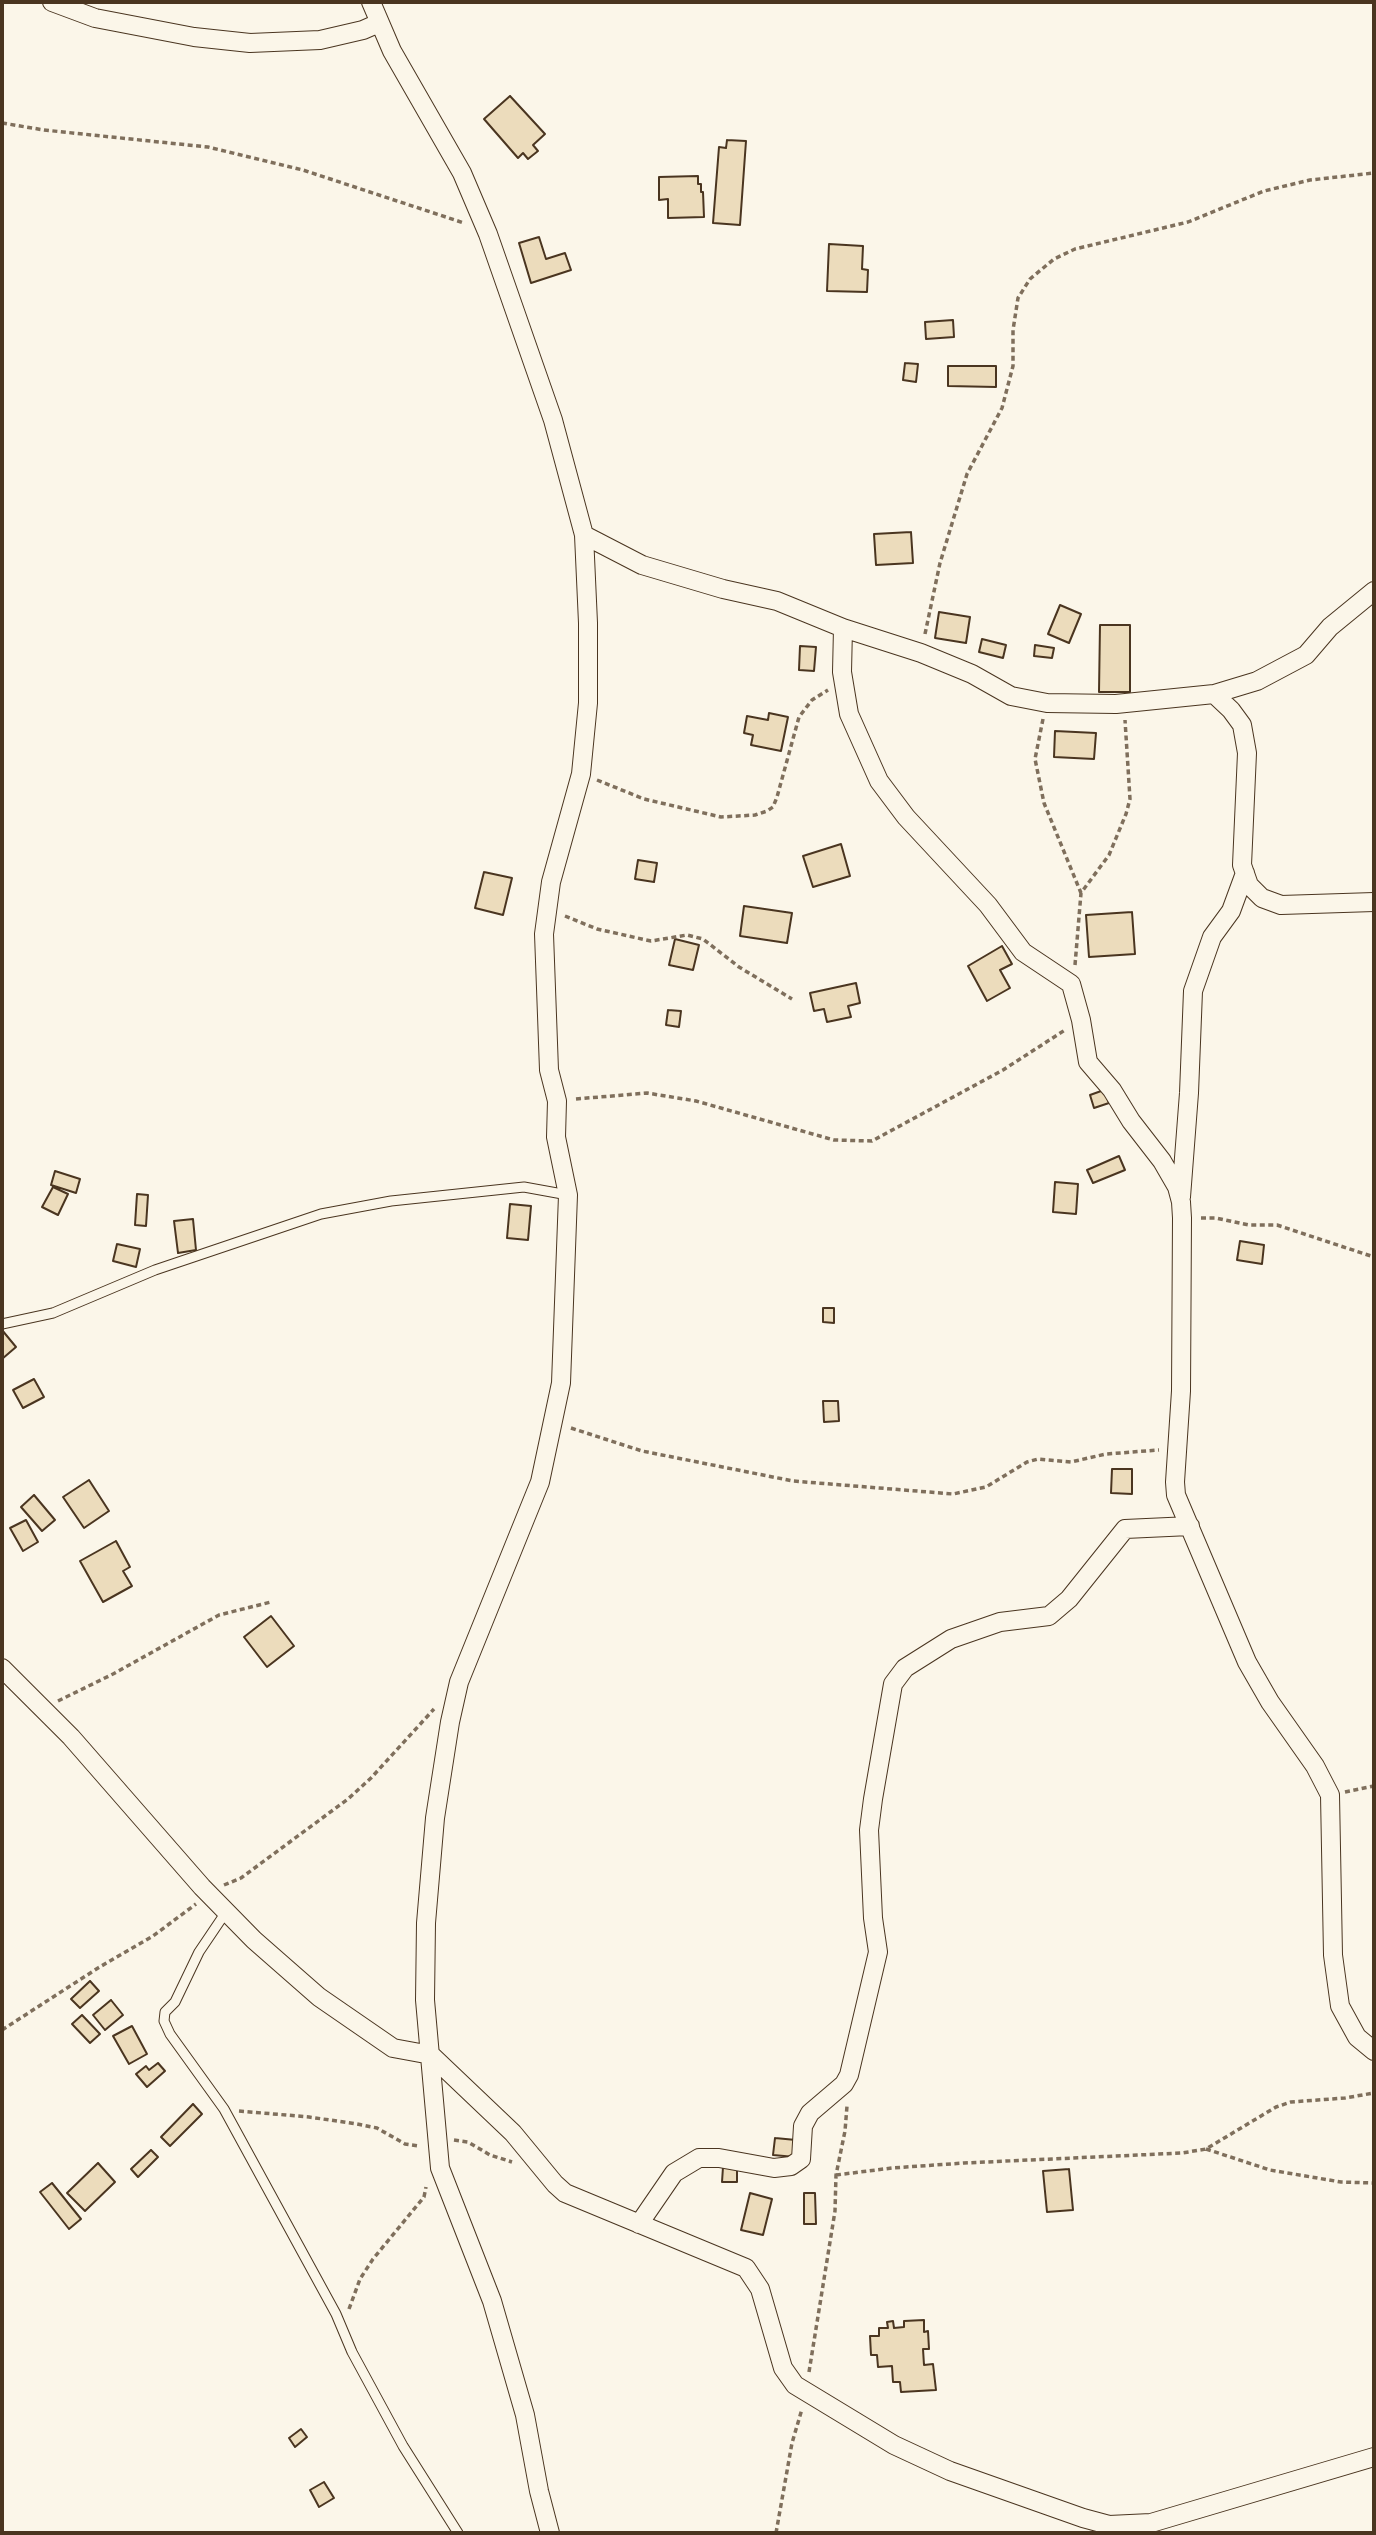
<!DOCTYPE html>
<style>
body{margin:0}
#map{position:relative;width:1376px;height:2535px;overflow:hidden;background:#fbf6e9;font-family:Bitter,serif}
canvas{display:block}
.frame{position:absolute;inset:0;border:4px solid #4a3520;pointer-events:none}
</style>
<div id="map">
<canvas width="1376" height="2535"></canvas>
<div class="frame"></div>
</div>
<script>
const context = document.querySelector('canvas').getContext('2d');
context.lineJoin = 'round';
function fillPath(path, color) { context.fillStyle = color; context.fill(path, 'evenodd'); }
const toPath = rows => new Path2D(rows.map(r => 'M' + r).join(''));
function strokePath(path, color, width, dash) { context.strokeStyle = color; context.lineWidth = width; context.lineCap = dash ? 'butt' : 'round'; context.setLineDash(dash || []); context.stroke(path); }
const building = toPath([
 [510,96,545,134,533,145,538,151,528,159,523,153,518,158,484,119,510,96],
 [727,140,746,141,740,225,713,223,719,147,726,148,727,140],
 [698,176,698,184,701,184,701,192,703,192,704,217,668,218,668,199,659,200,659,177,698,176],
 [539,237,546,259,565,253,571,270,531,283,519,243,539,237],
 [829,244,863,246,862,269,868,270,867,292,827,291,829,244],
 [953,320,954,337,926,339,925,322,953,320],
 [905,363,918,364,916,382,903,380,905,363],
 [948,366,996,366,996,387,948,386,948,366],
 [911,532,913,563,876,565,874,534,911,532],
 [1060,605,1081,614,1069,643,1048,634,1060,605],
 [939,612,970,617,966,643,935,638,939,612],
 [1100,625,1130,625,1130,692,1099,692,1100,625],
 [982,639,1006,645,1003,658,979,652,982,639],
 [1035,645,1054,648,1052,658,1034,656,1035,645],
 [800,646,816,647,814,671,799,670,800,646],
 [769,713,788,717,781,751,751,745,753,735,744,733,747,716,768,720,769,713],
 [1055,731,1096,733,1094,759,1054,757,1055,731],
 [841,844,850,876,813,887,803,856,841,844],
 [638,860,657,863,654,882,635,879,638,860],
 [484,872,512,878,503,915,475,908,484,872],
 [744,906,792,913,787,943,740,936,744,906],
 [1132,912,1135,954,1089,957,1086,915,1132,912],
 [675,939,699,945,693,970,669,965,675,939],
 [1002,946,1012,964,1000,970,1010,988,987,1001,968,966,1002,946],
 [856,983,860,1003,848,1006,851,1017,827,1022,824,1009,814,1011,810,993,856,983],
 [668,1010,681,1011,679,1027,666,1025,668,1010],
 [1104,1090,1109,1103,1094,1108,1090,1095,1104,1090],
 [1119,1156,1125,1170,1093,1183,1087,1170,1119,1156],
 [55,1171,80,1179,76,1193,51,1185,55,1171],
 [1055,1182,1078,1184,1076,1214,1053,1212,1055,1182],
 [53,1187,68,1194,58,1215,42,1207,53,1187],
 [137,1194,148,1195,146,1226,135,1225,137,1194],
 [510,1204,531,1206,528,1240,507,1238,510,1204],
 [193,1219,196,1250,178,1253,174,1221,193,1219],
 [1240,1241,1264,1245,1262,1264,1237,1260,1240,1241],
 [117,1244,140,1249,136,1267,113,1261,117,1244],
 [823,1308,834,1308,834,1323,823,1322,823,1308],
 [2,1330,16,1347,2,1359,2,1330],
 [34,1379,44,1397,23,1408,13,1390,34,1379],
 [823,1401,838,1401,839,1421,824,1422,823,1401],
 [1112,1469,1132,1469,1132,1494,1111,1493,1112,1469],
 [89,1480,109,1511,84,1528,63,1497,89,1480],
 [34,1495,55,1520,42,1531,21,1507,34,1495],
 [26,1520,38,1542,23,1551,10,1528,26,1520],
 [116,1541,130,1567,123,1571,132,1586,103,1602,80,1561,116,1541],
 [271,1616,294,1646,267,1667,244,1637,271,1616],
 [90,1981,99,1991,80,2008,71,1999,90,1981],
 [111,2000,123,2015,105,2030,93,2015,111,2000],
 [82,2015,100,2034,90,2043,72,2024,82,2015],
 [132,2026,147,2054,129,2064,113,2036,132,2026],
 [158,2063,165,2071,147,2087,136,2074,146,2066,149,2070,158,2063],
 [193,2104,202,2114,170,2146,161,2137,193,2104],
 [775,2138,796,2140,795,2157,773,2155,775,2138],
 [151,2150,158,2157,138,2177,131,2169,151,2150],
 [98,2163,115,2182,85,2211,67,2193,98,2163],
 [723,2167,737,2168,737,2182,722,2182,723,2167],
 [1069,2169,1073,2210,1047,2212,1043,2171,1069,2169],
 [52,2183,81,2219,69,2229,40,2192,52,2183],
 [750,2193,772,2199,763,2235,741,2230,750,2193],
 [804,2193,815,2193,816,2224,804,2224,804,2193],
 [924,2320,924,2332,928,2331,929,2349,923,2349,924,2365,933,2364,936,2390,901,2392,900,2382,893,2382,892,2366,878,2367,877,2355,871,2355,870,2336,879,2336,879,2328,888,2328,887,2322,893,2321,894,2328,904,2327,904,2321,924,2320],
 [301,2429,307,2437,295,2447,289,2438,301,2429],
 [324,2482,334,2498,319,2507,310,2490,324,2482]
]);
fillPath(building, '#ecdcbc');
strokePath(building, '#4a3520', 2);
const lane = toPath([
 [2,1324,53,1313,155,1270,321,1214,391,1201,524,1187,568,1195],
 [226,1912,199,1952,175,2002,165,2012,164,2021,170,2034,224,2109,336,2314,352,2352,403,2446,458,2533]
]);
const street = toPath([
 [52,2,95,18,194,37,250,43,320,40,363,30,379,23],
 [371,2,392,51,462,173,488,234,553,420,584,535,588,623,588,703,581,774,551,882,544,934,549,1070,557,1101,556,1137,568,1195,561,1383,540,1482,459,1682,450,1722,435,1818,426,1923,425,2000,440,2168,492,2301,525,2415,539,2491,550,2533],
 [584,535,642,565,723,589,777,601,843,628,921,653,972,674,1011,696,1047,703,1116,704,1214,694,1257,681,1306,655,1330,627,1374,591],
 [843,628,842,672,849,714,879,781,906,817,988,905,1023,952,1071,984,1081,1020,1088,1062,1112,1090,1131,1121,1162,1161,1177,1187,1181,1202,1182,1218,1181,1391,1175,1482,1176,1495,1247,1662,1270,1702,1315,1766,1330,1795,1333,1955,1340,2006,1357,2037,1374,2051],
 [1214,694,1231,710,1242,725,1247,753,1242,865,1249,885,1262,898,1281,905,1374,902],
 [1181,1197,1189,1093,1193,991,1212,937,1231,911,1245,873],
 [2,1668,71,1737,202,1887,254,1940,319,1997,393,2048,431,2055,513,2133,555,2184,565,2193,746,2268,760,2289,783,2368,795,2385,894,2445,950,2471,1083,2518,1109,2525,1151,2523,1374,2457],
 [639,2224,674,2173,699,2158,719,2158,774,2168,791,2166,801,2159,803,2126,810,2113,844,2084,849,2075,878,1952,873,1918,869,1830,873,1799,893,1684,905,1668,951,1639,1000,1622,1049,1616,1069,1599,1125,1529,1190,1526]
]);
strokePath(lane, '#4a3520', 11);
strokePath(street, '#4a3520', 20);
strokePath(toPath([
 [2,123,44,130,208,147,303,170,464,223],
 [925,634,940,563,967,474,1002,408,1013,366,1013,330,1018,298,1030,279,1054,259,1075,249,1188,222,1264,191,1310,180,1374,173],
 [1043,719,1035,759,1044,803,1081,893],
 [597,780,644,799,721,817,755,815,767,811,773,807,777,797,799,717,812,700,828,690],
 [565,916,597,929,651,941,687,935,703,939,739,967,792,999],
 [1075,965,1081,893,1109,855,1126,814,1130,799,1125,720],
 [576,1099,647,1093,696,1101,834,1140,872,1141,1003,1070,1065,1030],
 [1201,1218,1216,1218,1249,1225,1277,1225,1374,1257],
 [571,1428,642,1451,793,1481,953,1494,986,1487,1027,1462,1038,1459,1071,1462,1106,1454,1159,1450],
 [58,1701,113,1674,219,1615,271,1602],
 [1345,1792,1374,1786],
 [224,1885,241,1878,348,1799,371,1778,434,1709],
 [2,2030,98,1968,153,1936,196,1904],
 [239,2111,309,2117,357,2124,377,2128,405,2144,419,2146],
 [454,2140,468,2142,490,2155,512,2162],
 [1206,2149,1270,2170,1341,2182,1374,2183],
 [836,2175,892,2168,964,2163,1182,2153,1206,2149,1276,2107,1291,2102,1345,2098,1374,2093],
 [349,2309,360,2279,373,2259,424,2197,426,2187],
 [809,2372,835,2211,836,2175,845,2131,847,2106],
 [776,2533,792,2443,802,2409]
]), '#7f6f5c', 3.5, [5, 3.5]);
strokePath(lane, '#fbf6e9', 9);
strokePath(street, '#fbf6e9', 18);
</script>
